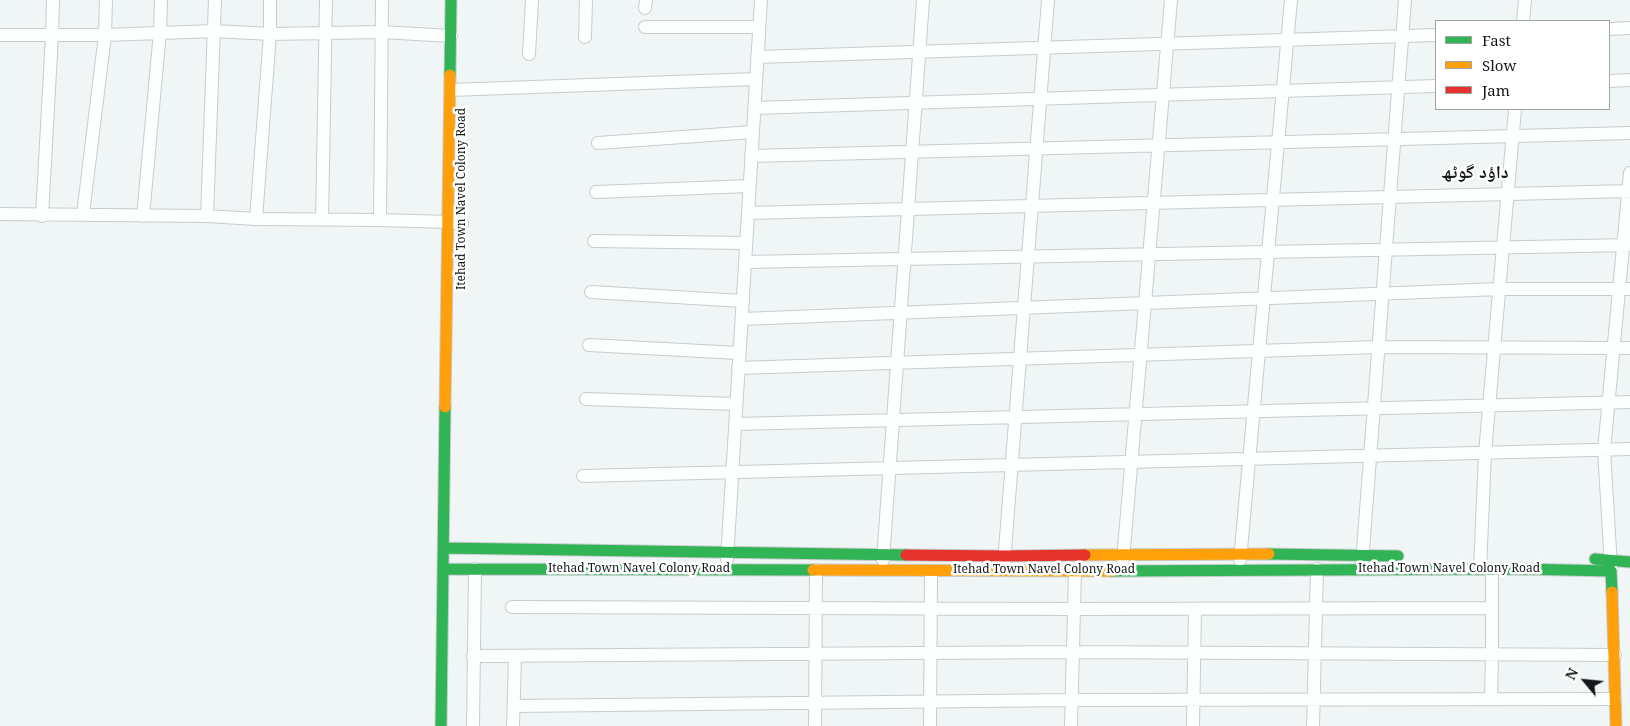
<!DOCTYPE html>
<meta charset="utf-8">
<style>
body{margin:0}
#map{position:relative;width:1630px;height:726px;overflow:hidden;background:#f0f5f5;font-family:"Noto Serif",serif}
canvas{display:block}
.legend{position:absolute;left:1435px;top:20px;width:175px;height:90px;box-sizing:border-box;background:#fff;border:1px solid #a1a3a3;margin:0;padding:6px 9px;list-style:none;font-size:15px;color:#151818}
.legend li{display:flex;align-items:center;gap:10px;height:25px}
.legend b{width:25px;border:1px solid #a1a3a3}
.north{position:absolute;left:1560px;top:656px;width:50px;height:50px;-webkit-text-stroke:4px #fff;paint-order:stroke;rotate:298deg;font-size:14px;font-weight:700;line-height:20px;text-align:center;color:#151818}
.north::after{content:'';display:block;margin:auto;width:18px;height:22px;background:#151818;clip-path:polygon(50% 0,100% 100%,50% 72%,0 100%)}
</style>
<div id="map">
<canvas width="1630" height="726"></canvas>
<ul class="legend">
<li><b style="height:6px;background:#30b455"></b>Fast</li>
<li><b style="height:6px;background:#ff9f0a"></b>Slow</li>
<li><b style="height:6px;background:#e5322d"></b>Jam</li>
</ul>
<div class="north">N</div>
</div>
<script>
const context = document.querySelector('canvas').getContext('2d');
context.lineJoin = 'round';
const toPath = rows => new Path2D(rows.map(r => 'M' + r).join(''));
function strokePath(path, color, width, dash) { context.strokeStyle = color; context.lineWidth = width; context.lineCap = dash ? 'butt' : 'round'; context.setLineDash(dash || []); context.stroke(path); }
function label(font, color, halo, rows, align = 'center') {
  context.font = font + ' "Noto Serif","Noto Naskh Arabic",serif'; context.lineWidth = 5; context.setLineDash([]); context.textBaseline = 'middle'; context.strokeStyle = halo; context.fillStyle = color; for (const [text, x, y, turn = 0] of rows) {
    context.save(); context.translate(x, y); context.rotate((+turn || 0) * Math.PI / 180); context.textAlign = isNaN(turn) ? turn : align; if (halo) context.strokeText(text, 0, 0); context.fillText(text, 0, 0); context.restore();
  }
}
const street = toPath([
 [645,8,646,0],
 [1523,21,1525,0],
 [645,27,759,27],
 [1609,29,1630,28],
 [0,35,105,35,215,31,270,34,382,32,451,36],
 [585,37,586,0],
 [529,54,532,0],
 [757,57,1436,35],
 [1609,81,1630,80],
 [450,90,756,79],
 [754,108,1436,86],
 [598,143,753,132],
 [751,156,1630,133],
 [596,192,749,186],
 [748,213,1630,191],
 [0,214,207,216,256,219,380,220,449,222,462,224],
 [83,214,105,35,106,0],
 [42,216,52,35,53,0],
 [143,216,160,32,161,0],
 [207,216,215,0],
 [256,219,270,34,270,0],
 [322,220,326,0],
 [380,220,382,0],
 [594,241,746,243],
 [745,262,1630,245],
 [591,292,743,301],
 [742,319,1499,289,1630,289],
 [589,345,739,353],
 [738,368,1378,347,1630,348],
 [586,399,736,404],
 [735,424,1630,402],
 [583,476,1630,449],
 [727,560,761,0],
 [883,560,923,0],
 [1123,560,1171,0],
 [1240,560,1291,0],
 [1004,563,1048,0],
 [1362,563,1405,0],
 [1611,567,1604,450,1630,173],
 [1480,569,1485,453,1515,109],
 [512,607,1074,609,1492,608],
 [473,656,1073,652,1615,655],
 [1491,699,1492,655,1492,569],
 [514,706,1072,700,1615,699],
 [473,726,475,569],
 [513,726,515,656],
 [815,726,816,570],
 [930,726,931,571],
 [1071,726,1075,570],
 [1193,726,1195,609],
 [1313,726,1317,569]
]);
const fast = toPath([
 [450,75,451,0],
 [444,548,906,555],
 [1269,554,1398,556],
 [1595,559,1630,562],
 [444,569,813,570],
 [1112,571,1519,569,1611,571,1612,592],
 [441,726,445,407]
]);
const slow = toPath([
 [445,407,450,75],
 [1085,555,1269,554],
 [813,570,1112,571],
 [1612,592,1616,726]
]);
const jam = toPath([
 [906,555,1005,556,1085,555]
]);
strokePath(street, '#c8cccc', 14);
strokePath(fast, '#c8cccc', 13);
strokePath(slow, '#c8cccc', 13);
strokePath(jam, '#c8cccc', 13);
strokePath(street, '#fdfefe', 12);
strokePath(fast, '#30b455', 11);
strokePath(slow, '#ff9f0a', 11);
strokePath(jam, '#e5322d', 11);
label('12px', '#151818', '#fff', [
 ["Itehad Town Navel Colony Road",462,199,-90],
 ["Itehad Town Navel Colony Road",639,569],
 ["Itehad Town Navel Colony Road",1449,569],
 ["Itehad Town Navel Colony Road",1044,570]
]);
label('bold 18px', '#151818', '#fff', [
 ["داؤد گوٹھ",1475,173]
]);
</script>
